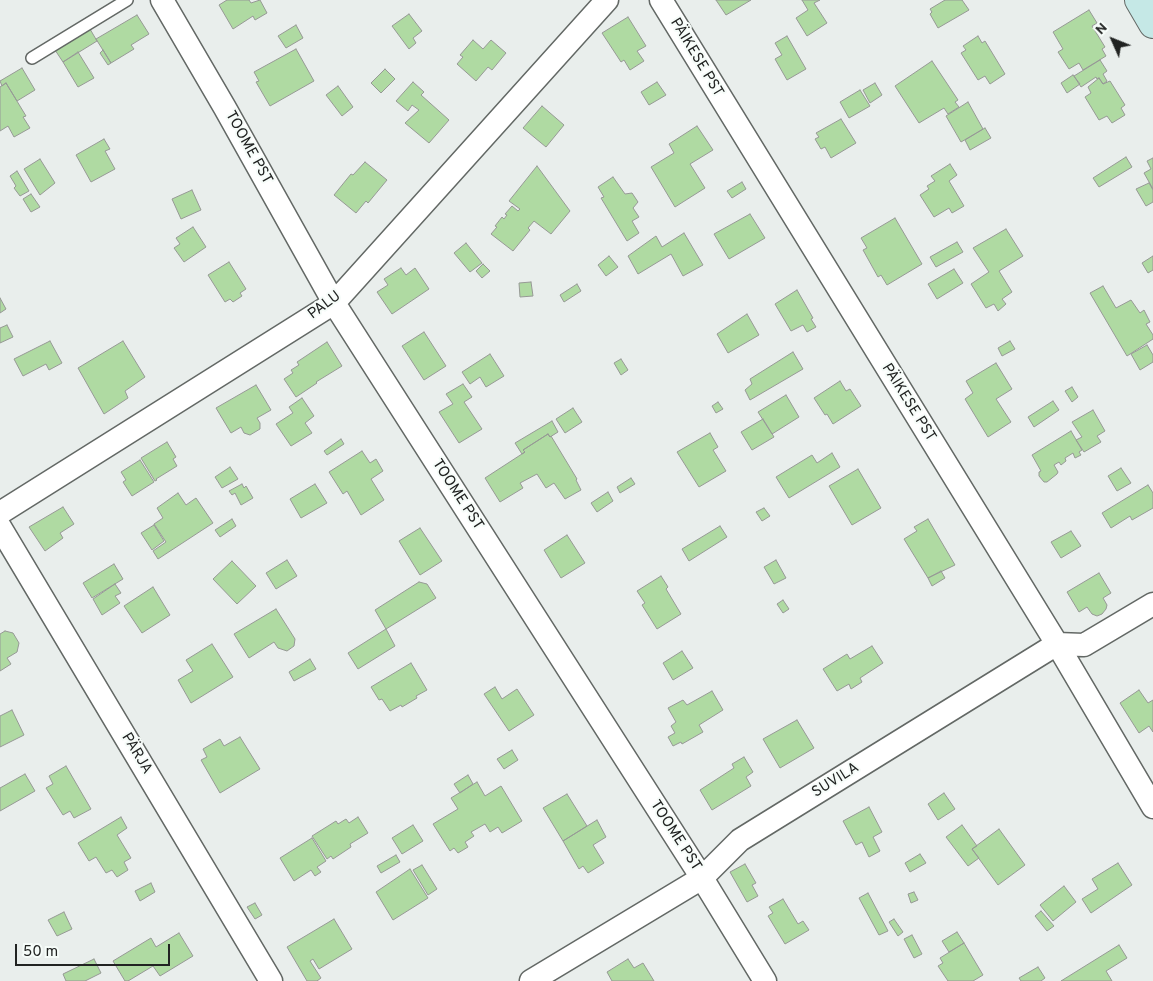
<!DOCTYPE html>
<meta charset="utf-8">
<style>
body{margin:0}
#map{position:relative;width:1153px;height:981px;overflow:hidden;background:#e9eeec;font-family:Overpass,sans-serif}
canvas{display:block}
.north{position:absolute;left:1088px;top:15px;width:50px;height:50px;-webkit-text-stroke:4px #f6fcf9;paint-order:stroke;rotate:314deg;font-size:14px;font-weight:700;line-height:20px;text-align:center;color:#212322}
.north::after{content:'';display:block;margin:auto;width:18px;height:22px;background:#212322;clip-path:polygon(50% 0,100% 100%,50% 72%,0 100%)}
.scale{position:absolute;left:15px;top:944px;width:155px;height:22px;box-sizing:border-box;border:2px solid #212322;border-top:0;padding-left:6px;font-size:15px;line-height:18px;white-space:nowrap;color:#212322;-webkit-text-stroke:4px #f6fcf9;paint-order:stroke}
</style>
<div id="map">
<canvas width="1153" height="981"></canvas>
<div class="north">N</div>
<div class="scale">50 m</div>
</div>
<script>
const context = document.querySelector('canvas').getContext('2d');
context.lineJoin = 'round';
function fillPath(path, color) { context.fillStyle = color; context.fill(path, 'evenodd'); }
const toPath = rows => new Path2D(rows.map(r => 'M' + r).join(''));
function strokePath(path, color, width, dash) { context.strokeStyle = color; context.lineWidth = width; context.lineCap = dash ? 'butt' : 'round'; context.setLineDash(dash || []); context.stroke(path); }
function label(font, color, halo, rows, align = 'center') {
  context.font = font + ' Overpass,sans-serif'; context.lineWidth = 4; context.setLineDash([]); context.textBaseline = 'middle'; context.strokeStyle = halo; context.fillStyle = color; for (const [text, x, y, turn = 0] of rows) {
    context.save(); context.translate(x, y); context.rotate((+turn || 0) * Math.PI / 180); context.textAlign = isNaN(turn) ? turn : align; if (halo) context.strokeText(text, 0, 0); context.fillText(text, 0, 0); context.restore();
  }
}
const building = toPath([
 [227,0,249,0,251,3,260,0,267,13,255,20,253,16,233,29,219,5,227,0],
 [716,0,751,0,726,15,716,0],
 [802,0,820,0,814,3,827,23,807,36,796,18,808,10,802,0],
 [945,0,962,0,969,10,938,28,930,14,932,12,930,9,945,0],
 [1089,10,1097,23,1092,26,1105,47,1102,49,1106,56,1083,70,1079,63,1069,69,1058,52,1063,49,1053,32,1089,10],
 [409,14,422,31,413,38,416,43,409,49,392,26,409,14],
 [137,15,149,34,131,45,134,49,111,63,96,39,137,15],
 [628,17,646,46,637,51,644,61,630,70,624,60,621,62,602,33,628,17],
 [296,25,303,38,286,48,278,36,296,25],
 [90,29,97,41,63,62,55,50,90,29],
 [787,36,806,69,787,80,775,59,782,55,775,43,787,36],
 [978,36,982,43,985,41,1005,74,990,84,985,76,978,80,961,53,966,50,963,46,978,36],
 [473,40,483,49,491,40,506,53,492,70,488,67,476,81,457,64,463,57,460,55,473,40],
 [296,49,314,81,270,106,256,82,259,81,254,72,296,49],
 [103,50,111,63,108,65,100,53,103,50],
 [78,52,94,78,78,87,63,62,78,52],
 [1100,60,1107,71,1103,74,1107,81,1103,84,1099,78,1097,79,1096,77,1081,87,1074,76,1100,60],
 [932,61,958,100,955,102,959,107,948,114,944,108,919,123,895,86,932,61],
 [22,68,35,90,17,101,6,83,2,86,0,81,22,68],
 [385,69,395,79,381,93,371,83,385,69],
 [1073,75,1080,84,1067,93,1061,83,1073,75],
 [1099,78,1103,84,1110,81,1125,105,1121,108,1125,115,1112,123,1107,116,1099,120,1085,97,1091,93,1088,87,1099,78],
 [413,82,424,92,421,95,449,120,429,143,405,123,419,110,412,105,408,111,396,101,413,82],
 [657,82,666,95,649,105,641,92,657,82],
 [6,83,26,116,23,117,30,128,14,137,8,126,0,131,0,87,6,83],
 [875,83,882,95,870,103,863,90,875,83],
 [338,86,353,107,342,116,326,95,338,86],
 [860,90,870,106,849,118,840,102,860,90],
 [968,102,983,129,961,142,946,116,968,102],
 [542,106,564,125,546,147,523,128,542,106],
 [841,119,856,143,831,158,825,147,821,149,815,139,819,137,816,133,841,119],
 [697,126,713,150,690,164,705,188,675,207,651,167,674,153,669,144,697,126],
 [985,128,991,138,970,150,965,140,985,128],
 [104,139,110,149,105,151,115,169,91,182,76,155,104,139],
 [1126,157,1132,167,1099,187,1093,178,1126,157],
 [1153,158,1153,189,1144,173,1151,169,1147,161,1153,158],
 [40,159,55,183,40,195,24,169,40,159],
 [365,162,387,180,368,203,366,201,356,213,334,195,351,174,353,175,365,162],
 [950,164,957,175,949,181,964,206,952,213,949,208,934,217,920,195,929,189,927,186,935,181,931,176,950,164],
 [537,166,570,211,551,234,534,221,528,228,530,230,513,251,491,234,497,227,495,226,502,217,504,219,507,215,505,214,512,206,518,211,520,209,509,201,537,166],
 [17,171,29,191,20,196,14,188,16,186,10,176,17,171],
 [613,177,625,194,632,193,638,202,633,208,639,217,632,221,639,233,627,241,601,198,604,197,598,187,613,177],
 [742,182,746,189,732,198,727,191,742,182],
 [1149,183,1153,190,1153,202,1146,206,1136,189,1149,183],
 [192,190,201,210,181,219,172,199,192,190],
 [31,194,40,207,31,212,23,199,31,194],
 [750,214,765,238,729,259,714,234,750,214],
 [895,218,922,264,887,285,881,275,878,277,863,250,867,248,861,238,895,218],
 [193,227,206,247,184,262,174,248,180,244,176,238,193,227],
 [1006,229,1023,256,999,271,1012,292,1002,299,1006,304,998,311,994,304,986,308,971,284,989,272,973,248,1006,229],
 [684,233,703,265,683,276,671,254,638,274,628,256,656,236,662,247,684,233],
 [957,242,963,252,936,267,930,257,957,242],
 [466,243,482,263,470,272,454,253,466,243],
 [609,256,618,267,606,276,598,265,609,256],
 [1153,256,1153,270,1148,273,1142,263,1153,256],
 [229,262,246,289,240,293,242,296,233,302,230,299,225,302,208,275,229,262],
 [483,264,490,271,482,278,476,271,483,264],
 [401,268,406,275,415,268,429,289,392,314,377,292,388,285,384,279,401,268],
 [954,269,963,283,937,299,928,284,954,269],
 [531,282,533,296,520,297,519,283,531,282],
 [577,284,581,291,564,302,560,295,577,284],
 [1103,286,1116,308,1131,300,1140,313,1144,310,1150,322,1146,324,1153,335,1153,339,1127,356,1090,293,1103,286],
 [797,290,813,318,811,319,816,327,807,332,803,325,791,331,775,304,797,290],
 [0,298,6,309,0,313,0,298],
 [747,314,759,335,728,353,717,334,747,314],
 [7,325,13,337,0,343,0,328,7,325],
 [424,332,446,366,424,380,402,346,424,332],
 [50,341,62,363,49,370,46,364,23,376,14,359,50,341],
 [123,341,145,377,125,391,128,398,104,414,78,368,123,341],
 [1010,341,1015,349,1002,356,998,348,1010,341],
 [327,342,342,366,316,382,317,383,296,397,284,379,293,373,291,370,299,365,297,362,327,342],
 [1147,345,1153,355,1153,362,1140,370,1131,354,1147,345],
 [793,352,803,369,750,400,745,390,752,384,750,379,793,352],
 [490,354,504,376,486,387,480,377,470,384,462,372,490,354],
 [621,359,628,370,621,375,614,363,621,359],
 [996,363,1012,389,996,399,1011,422,988,437,965,399,973,393,966,381,996,363],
 [840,381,846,391,850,389,861,406,833,424,827,414,825,415,814,398,840,381],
 [463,384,472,397,464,402,482,429,459,443,439,412,453,404,446,394,463,384],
 [256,385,271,410,257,418,260,423,260,429,250,435,244,433,241,427,231,433,216,408,256,385],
 [1072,387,1078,397,1072,402,1065,391,1072,387],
 [786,395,799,417,772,434,758,412,786,395],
 [302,398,314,416,305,423,312,433,291,446,276,424,293,413,289,407,302,398],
 [1053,401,1059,410,1034,427,1028,417,1053,401],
 [718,402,723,409,716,413,712,406,718,402],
 [573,408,582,422,565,433,556,419,573,408],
 [1093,410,1105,431,1097,436,1101,442,1084,452,1076,440,1082,437,1072,422,1093,410],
 [763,419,774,437,752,450,741,432,763,419],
 [552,421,558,432,550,437,548,434,523,450,525,452,522,454,515,443,552,421],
 [1071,431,1082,450,1079,452,1081,455,1075,458,1073,453,1065,458,1066,461,1061,465,1059,462,1054,465,1058,472,1057,474,1047,482,1044,482,1039,476,1039,472,1041,471,1032,455,1071,431],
 [710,433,718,447,713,450,726,471,699,487,677,452,710,433],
 [548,434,550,437,551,436,577,479,576,480,581,490,565,499,554,483,546,488,537,474,520,483,523,488,500,502,485,478,525,452,523,450,548,434],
 [341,439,344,444,327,455,324,451,341,439],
 [167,442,176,457,173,459,177,466,156,479,157,480,155,481,141,458,167,442],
 [362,451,370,463,376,459,383,471,371,479,384,500,361,515,347,491,343,494,329,472,362,451],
 [832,453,840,467,789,498,776,477,812,455,817,463,832,453],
 [140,460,154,482,132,496,123,482,126,480,121,472,140,460],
 [230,467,238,479,222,488,215,477,230,467],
 [1121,468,1131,483,1117,491,1108,476,1121,468],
 [858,469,881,508,852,525,829,486,858,469],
 [631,478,635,484,620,493,617,487,631,478],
 [242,484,244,488,246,486,253,498,241,505,235,493,232,495,229,491,242,484],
 [315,484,327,503,301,518,290,499,315,484],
 [1148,485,1153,493,1153,508,1132,520,1130,516,1111,528,1102,513,1148,485],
 [608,492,613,501,597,512,591,503,608,492],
 [178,493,186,505,196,498,213,523,158,559,153,551,166,542,154,524,163,518,157,508,178,493],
 [63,507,74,524,60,533,63,538,45,551,29,527,63,507],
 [764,508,770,516,762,521,756,512,764,508],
 [232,519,236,526,220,537,215,530,232,519],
 [928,519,955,565,928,578,904,539,917,531,914,527,928,519],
 [154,525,164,541,152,550,141,533,154,525],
 [720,526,727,537,689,561,682,549,720,526],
 [420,528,442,561,420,575,399,541,420,528],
 [1071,531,1081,546,1061,558,1051,542,1071,531],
 [567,535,585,563,561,578,544,550,567,535],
 [287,560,297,576,276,589,266,573,287,560],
 [776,560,786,578,774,584,764,567,776,560],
 [232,561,256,586,237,604,213,579,232,561],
 [114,564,123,579,92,598,83,583,114,564],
 [941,571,945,578,932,586,928,578,941,571],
 [1099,573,1111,593,1103,598,1107,605,1106,609,1102,614,1097,616,1092,614,1087,607,1079,612,1067,592,1099,573],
 [661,576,668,587,666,589,681,614,657,629,642,605,645,603,637,591,661,576],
 [419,582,427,584,436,598,386,629,375,610,419,582],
 [115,584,121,593,115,596,120,603,102,615,93,599,115,584],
 [153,587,170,615,142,633,124,606,153,587],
 [783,600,789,609,783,613,777,604,783,600],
 [276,609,295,639,294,646,287,651,278,648,274,642,249,658,234,634,276,609],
 [386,629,395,646,358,669,348,653,386,629],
 [5,631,13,633,19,643,17,652,7,658,11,664,0,671,0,634,5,631],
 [212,644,233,677,191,703,178,680,193,671,186,660,212,644],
 [872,646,883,663,860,678,862,682,851,689,849,684,837,691,823,669,847,654,850,659,872,646],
 [682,651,693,668,673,680,663,663,682,651],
 [310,659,316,669,294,681,289,672,310,659],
 [411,663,427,690,416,696,417,698,402,707,401,705,390,711,382,699,379,700,371,687,411,663],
 [495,687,502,699,517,689,534,715,509,731,484,694,495,687],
 [1139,690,1148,703,1153,700,1153,732,1149,726,1139,733,1120,703,1139,690],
 [712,691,723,710,699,725,703,732,682,744,681,742,673,746,668,737,675,733,671,726,676,722,668,708,683,700,687,705,712,691],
 [12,710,24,735,0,747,0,716,12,710],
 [797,720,814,748,780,768,763,739,797,720],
 [240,737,260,769,220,793,201,760,207,757,203,749,220,739,224,746,240,737],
 [512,750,518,760,504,769,497,759,512,750],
 [744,757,753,772,746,777,751,786,712,810,700,790,734,768,732,764,744,757],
 [66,766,91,809,74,818,70,811,63,815,46,788,53,784,49,776,66,766],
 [25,774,35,791,0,811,0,788,25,774],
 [468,775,473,784,460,793,454,784,468,775],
 [477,782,485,796,501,786,522,821,502,833,498,827,490,832,485,824,471,832,474,836,465,842,468,847,458,853,454,848,450,851,433,824,458,809,451,798,477,782],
 [944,793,955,809,938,820,928,804,944,793],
 [567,794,587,826,563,841,543,808,567,794],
 [869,807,882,832,873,837,880,851,869,857,862,842,856,845,843,821,869,807],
 [121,817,127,828,117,835,131,858,124,862,128,870,117,877,112,870,106,873,96,857,89,861,78,843,121,817],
 [358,817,368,833,350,844,351,847,333,859,331,856,327,859,312,836,336,821,338,824,346,819,349,823,358,817],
 [597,820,606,837,593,845,604,863,588,873,583,866,579,869,563,841,597,820],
 [413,825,423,841,402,854,392,838,413,825],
 [962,825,977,846,972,849,979,858,968,866,946,837,962,825],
 [999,829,1025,865,998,885,972,849,999,829],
 [312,838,326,861,317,867,321,872,315,876,311,870,294,881,280,858,312,838],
 [920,854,926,863,910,872,905,863,920,854],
 [396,855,400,862,381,873,377,866,396,855],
 [1118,863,1132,885,1091,913,1082,899,1098,889,1092,879,1118,863],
 [745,864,756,883,752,885,758,896,747,902,730,872,745,864],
 [422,865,437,889,428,895,413,870,422,865],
 [410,869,428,898,393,920,376,892,410,869],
 [151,883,155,892,140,901,135,891,151,883],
 [1064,886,1076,902,1053,921,1040,905,1064,886],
 [914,892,918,900,911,903,908,894,914,892],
 [868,893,888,931,879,935,859,898,868,893],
 [783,899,798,924,803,921,809,930,785,944,768,916,773,913,769,907,783,899],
 [255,903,262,915,255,919,247,907,255,903],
 [1041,911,1054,926,1047,931,1035,916,1041,911],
 [64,912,72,929,57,936,48,920,64,912],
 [334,919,352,949,319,969,313,959,310,961,321,978,317,981,307,981,287,947,334,919],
 [894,919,903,932,898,936,889,922,894,919],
 [957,932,964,943,949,952,942,941,957,932],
 [179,933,193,956,160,976,153,966,128,981,125,981,113,961,151,938,156,947,179,933],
 [912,935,922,954,914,958,904,939,912,935],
 [964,943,983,975,973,981,948,981,938,966,943,963,940,958,964,943],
 [1119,945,1127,958,1106,971,1112,981,1061,981,1119,945],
 [94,959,101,973,85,981,66,981,63,974,94,959],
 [628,959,634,968,643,963,654,981,612,981,607,972,628,959],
 [1038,967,1045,978,1041,981,1021,981,1019,978,1038,967]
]);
fillPath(building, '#afdaa2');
strokePath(building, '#969995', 1);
const lane = toPath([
 [32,58,127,0]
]);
const street = toPath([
 [162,0,225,108,334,303,702,878,765,981],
 [661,0,1057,644,1153,807],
 [0,513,334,303,607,0],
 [0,527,271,981],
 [531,981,702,878,740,840,1057,644,1084,645,1153,604]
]);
const secondary = toPath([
 [1139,0,1153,24]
]);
strokePath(lane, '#636865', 14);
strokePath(street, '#636865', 25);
strokePath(secondary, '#636865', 30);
strokePath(lane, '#fff', 11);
strokePath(street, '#fff', 22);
strokePath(secondary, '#c5e8e6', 28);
label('15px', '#212322', '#f6fcf9', [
 ["PÄIKESE PST",696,58,59],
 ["TOOME PST",248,148,61],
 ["PALU",325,306,-37],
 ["PÄIKESE PST",908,403,58],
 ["TOOME PST",457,495,57],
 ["PÄRJA",136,754,59],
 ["SUVILA",836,781,-32],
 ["TOOME PST",675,836,57]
]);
</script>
